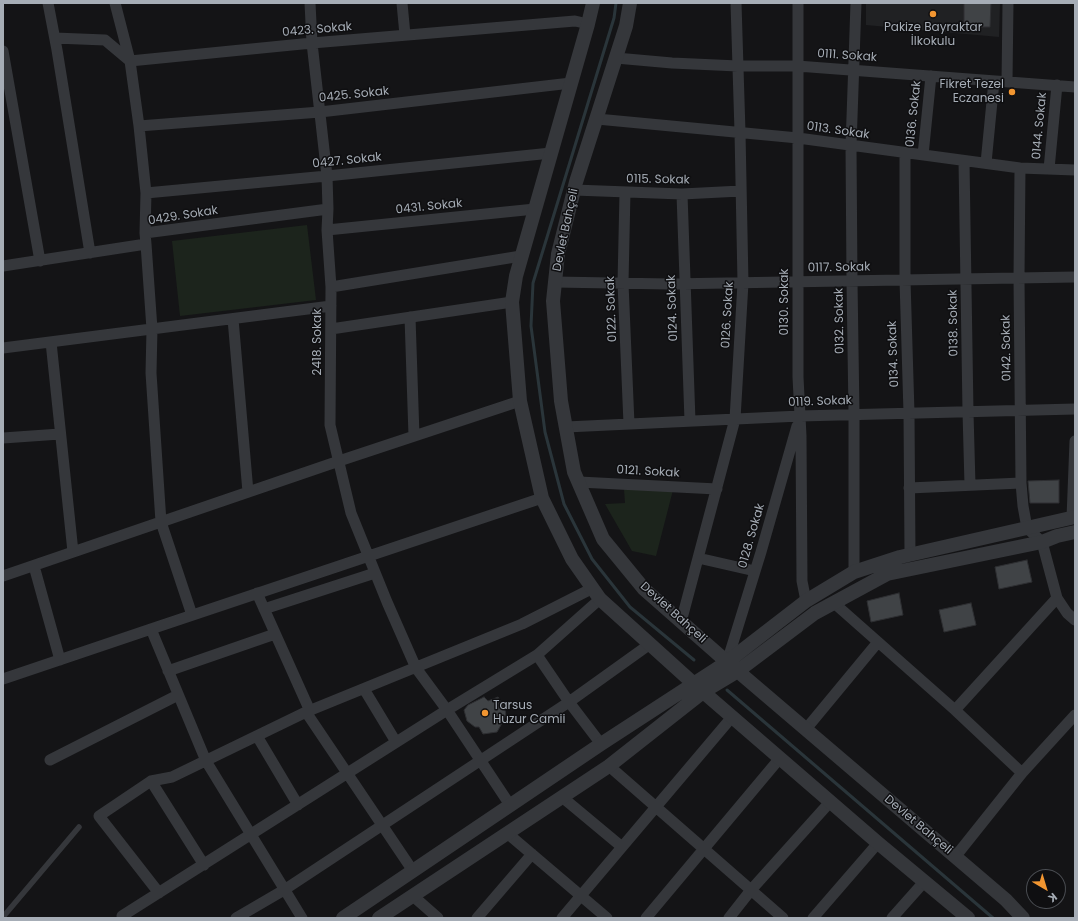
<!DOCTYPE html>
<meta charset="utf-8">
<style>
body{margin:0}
#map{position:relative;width:1078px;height:921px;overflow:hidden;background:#141416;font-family:Poppins,sans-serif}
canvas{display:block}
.frame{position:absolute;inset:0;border:4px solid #a6adb6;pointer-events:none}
.north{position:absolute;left:1026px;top:869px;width:40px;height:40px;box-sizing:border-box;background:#0f0f11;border:1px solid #4b4e53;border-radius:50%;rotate:142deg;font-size:11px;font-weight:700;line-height:16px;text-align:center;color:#a6adb6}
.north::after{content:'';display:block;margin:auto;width:14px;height:18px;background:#f29631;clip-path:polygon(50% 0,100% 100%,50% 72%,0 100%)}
</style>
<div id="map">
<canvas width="1078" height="921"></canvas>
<div class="frame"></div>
<div class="north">K</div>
</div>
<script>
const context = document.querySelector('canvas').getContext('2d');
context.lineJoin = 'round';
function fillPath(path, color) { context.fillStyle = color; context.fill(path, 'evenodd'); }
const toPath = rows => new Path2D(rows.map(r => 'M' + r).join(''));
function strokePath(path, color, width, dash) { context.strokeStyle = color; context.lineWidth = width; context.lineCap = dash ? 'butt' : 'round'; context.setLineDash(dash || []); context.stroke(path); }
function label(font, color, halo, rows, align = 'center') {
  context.font = font + ' Poppins,sans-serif'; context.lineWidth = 3; context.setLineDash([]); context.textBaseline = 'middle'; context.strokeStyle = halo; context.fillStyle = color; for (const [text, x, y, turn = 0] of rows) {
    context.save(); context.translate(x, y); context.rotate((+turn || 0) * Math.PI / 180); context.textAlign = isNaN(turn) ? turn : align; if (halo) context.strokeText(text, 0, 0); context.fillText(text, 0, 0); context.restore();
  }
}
fillPath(toPath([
 [866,3,1000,3,999,37,866,25]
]), '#202123');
fillPath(toPath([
 [307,225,316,300,180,316,172,241],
 [624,489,673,490,656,556,632,551,605,504,625,503]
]), '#1c241c');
strokePath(toPath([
 [616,3,614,18,533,283,531,326,545,432,564,504,592,559,630,607,694,660],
 [727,690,993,918]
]), '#2a353a', 3);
const building = toPath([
 [964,3,991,3,990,27,964,27,964,3],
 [1059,480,1059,503,1030,503,1028,481,1059,480],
 [1027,560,1032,582,999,589,995,567,1027,560],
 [899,593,903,615,871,622,867,601,899,593],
 [971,603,976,625,944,632,939,610,971,603],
 [484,697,488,701,498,697,505,709,506,716,497,732,483,734,479,727,475,727,467,721,464,710,468,705,484,697]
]);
fillPath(building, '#404346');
strokePath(building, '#2e2f32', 1);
strokePath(toPath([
 [3,917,79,827]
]), '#35373b', 5.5);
strokePath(toPath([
 [48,3,57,50,90,253],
 [115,3,130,61,139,126,146,193,145,233],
 [310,3,312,43,327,176,328,209,327,230,331,287,330,425,351,513,387,602,416,668,447,710,510,805],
 [402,3,405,35],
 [798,3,798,377,801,436,802,581,806,601],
 [55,38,105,40,130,61,312,43,575,21,588,24],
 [3,51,40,261],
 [616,58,672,63,738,66,797,66,1075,87],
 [1007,82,1008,3],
 [597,119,798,138,1020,168,1075,170],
 [139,126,320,112,571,83],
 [905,153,905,280,909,413,910,555],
 [923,155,931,76],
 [964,161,968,412,970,485],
 [986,163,994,81],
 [1020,168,1019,278,1021,483,1023,506,1027,528,1042,542,1057,598,1067,613,1075,620],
 [1049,169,1057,85],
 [574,190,682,194,741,191],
 [625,192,623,283,629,424],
 [146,193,327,176,551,153],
 [682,194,690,421],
 [327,230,535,209],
 [146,244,152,329,151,373,161,522,192,615],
 [3,266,146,244,145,233,328,209],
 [555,282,669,284,1075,277],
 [331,287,521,256],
 [410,317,414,436],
 [233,319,248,492],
 [331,329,512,302],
 [51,342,73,552],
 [3,348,331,306],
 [566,427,800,416,1075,409],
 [3,438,60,434],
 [579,482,717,489],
 [909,488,1021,483],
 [1072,518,1075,441],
 [698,558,755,571],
 [34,566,60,660],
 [854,572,854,414,852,281,851,146,856,3],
 [3,576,339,461,520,401],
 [257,593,310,711],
 [834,603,955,710,1022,773],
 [264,609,375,573],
 [681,622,735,419,743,283,740,132,736,3],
 [537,655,569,702,601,744],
 [727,662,761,552,797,426],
 [168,671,275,634],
 [3,679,151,629],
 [364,689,396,742],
 [955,710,1057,598],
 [306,712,413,871],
 [806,729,878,642],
 [257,736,298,805],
 [50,760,178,695],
 [609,766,783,918],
 [151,781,204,865],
 [562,797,622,847],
 [507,833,607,918],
 [955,857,1022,773,1075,715],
 [159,893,99,816,151,781,172,777,306,712,522,624,593,588],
 [413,896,438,918],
 [122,916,447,710,537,655,600,599],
 [236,918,284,890,569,702,650,644],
 [302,918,206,761,151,629,542,498],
 [477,918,532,854],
 [562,918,732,717],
 [646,918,780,758],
 [729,918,751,890,830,802],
 [813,918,878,843],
 [892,918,924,882]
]), '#35373b', 11);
strokePath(toPath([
 [593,3,588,24,516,276,512,302,520,401,542,498,572,559,600,599,694,684,878,843,968,918],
 [630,3,626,26,576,182,558,254,553,301,561,401,574,472,603,539,644,589,727,662,1006,900,1023,918],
 [343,918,601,744,727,662,806,601,854,572,900,557,1075,517],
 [379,918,609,766,703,692,738,671,815,613,887,574,1042,542,1057,536,1075,532]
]), '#35373b', 14);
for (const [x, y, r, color] of [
 [933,14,4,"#f29631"],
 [1012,92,4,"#f29631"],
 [485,713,4,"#f29631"]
]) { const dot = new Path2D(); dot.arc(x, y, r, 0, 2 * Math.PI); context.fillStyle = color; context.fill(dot); strokePath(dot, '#0f0f11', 1.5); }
label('12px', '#a6adb6', '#0f0f11', [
 ["Pakize Bayraktar",933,28],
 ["İlkokulu",933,42],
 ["Fikret Tezel",1004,85,"right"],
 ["Eczanesi",1004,99,"right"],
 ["Tarsus",493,706,"left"],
 ["Huzur Camii",493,720,"left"]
]);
label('12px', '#a6adb6', '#0f0f11', [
 ["0423. Sokak",317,30,-5],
 ["0111. Sokak",847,56,4],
 ["0425. Sokak",354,95,-6],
 ["0136. Sokak",914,114,-84],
 ["0144. Sokak",1040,126,-85],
 ["0113. Sokak",838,131,8],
 ["0427. Sokak",347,161,-6],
 ["0115. Sokak",658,180,1],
 ["0431. Sokak",429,207,-6],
 ["0429. Sokak",183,216,-9],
 ["Devlet Bahçeli",566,230,-78],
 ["0117. Sokak",839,268,-1],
 ["0130. Sokak",785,302,-90],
 ["0124. Sokak",673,308,-92],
 ["0122. Sokak",612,309,-92],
 ["0126. Sokak",728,315,-87],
 ["0132. Sokak",840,321,-91],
 ["0138. Sokak",954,323,-91],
 ["2418. Sokak",318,342,-90],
 ["0142. Sokak",1007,348,-91],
 ["0134. Sokak",894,354,-92],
 ["0119. Sokak",820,402,-2],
 ["0121. Sokak",648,472,3],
 ["0128. Sokak",752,536,-74],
 ["Devlet Bahçeli",673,613,42],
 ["Devlet Bahçeli",918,825,40]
]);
</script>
